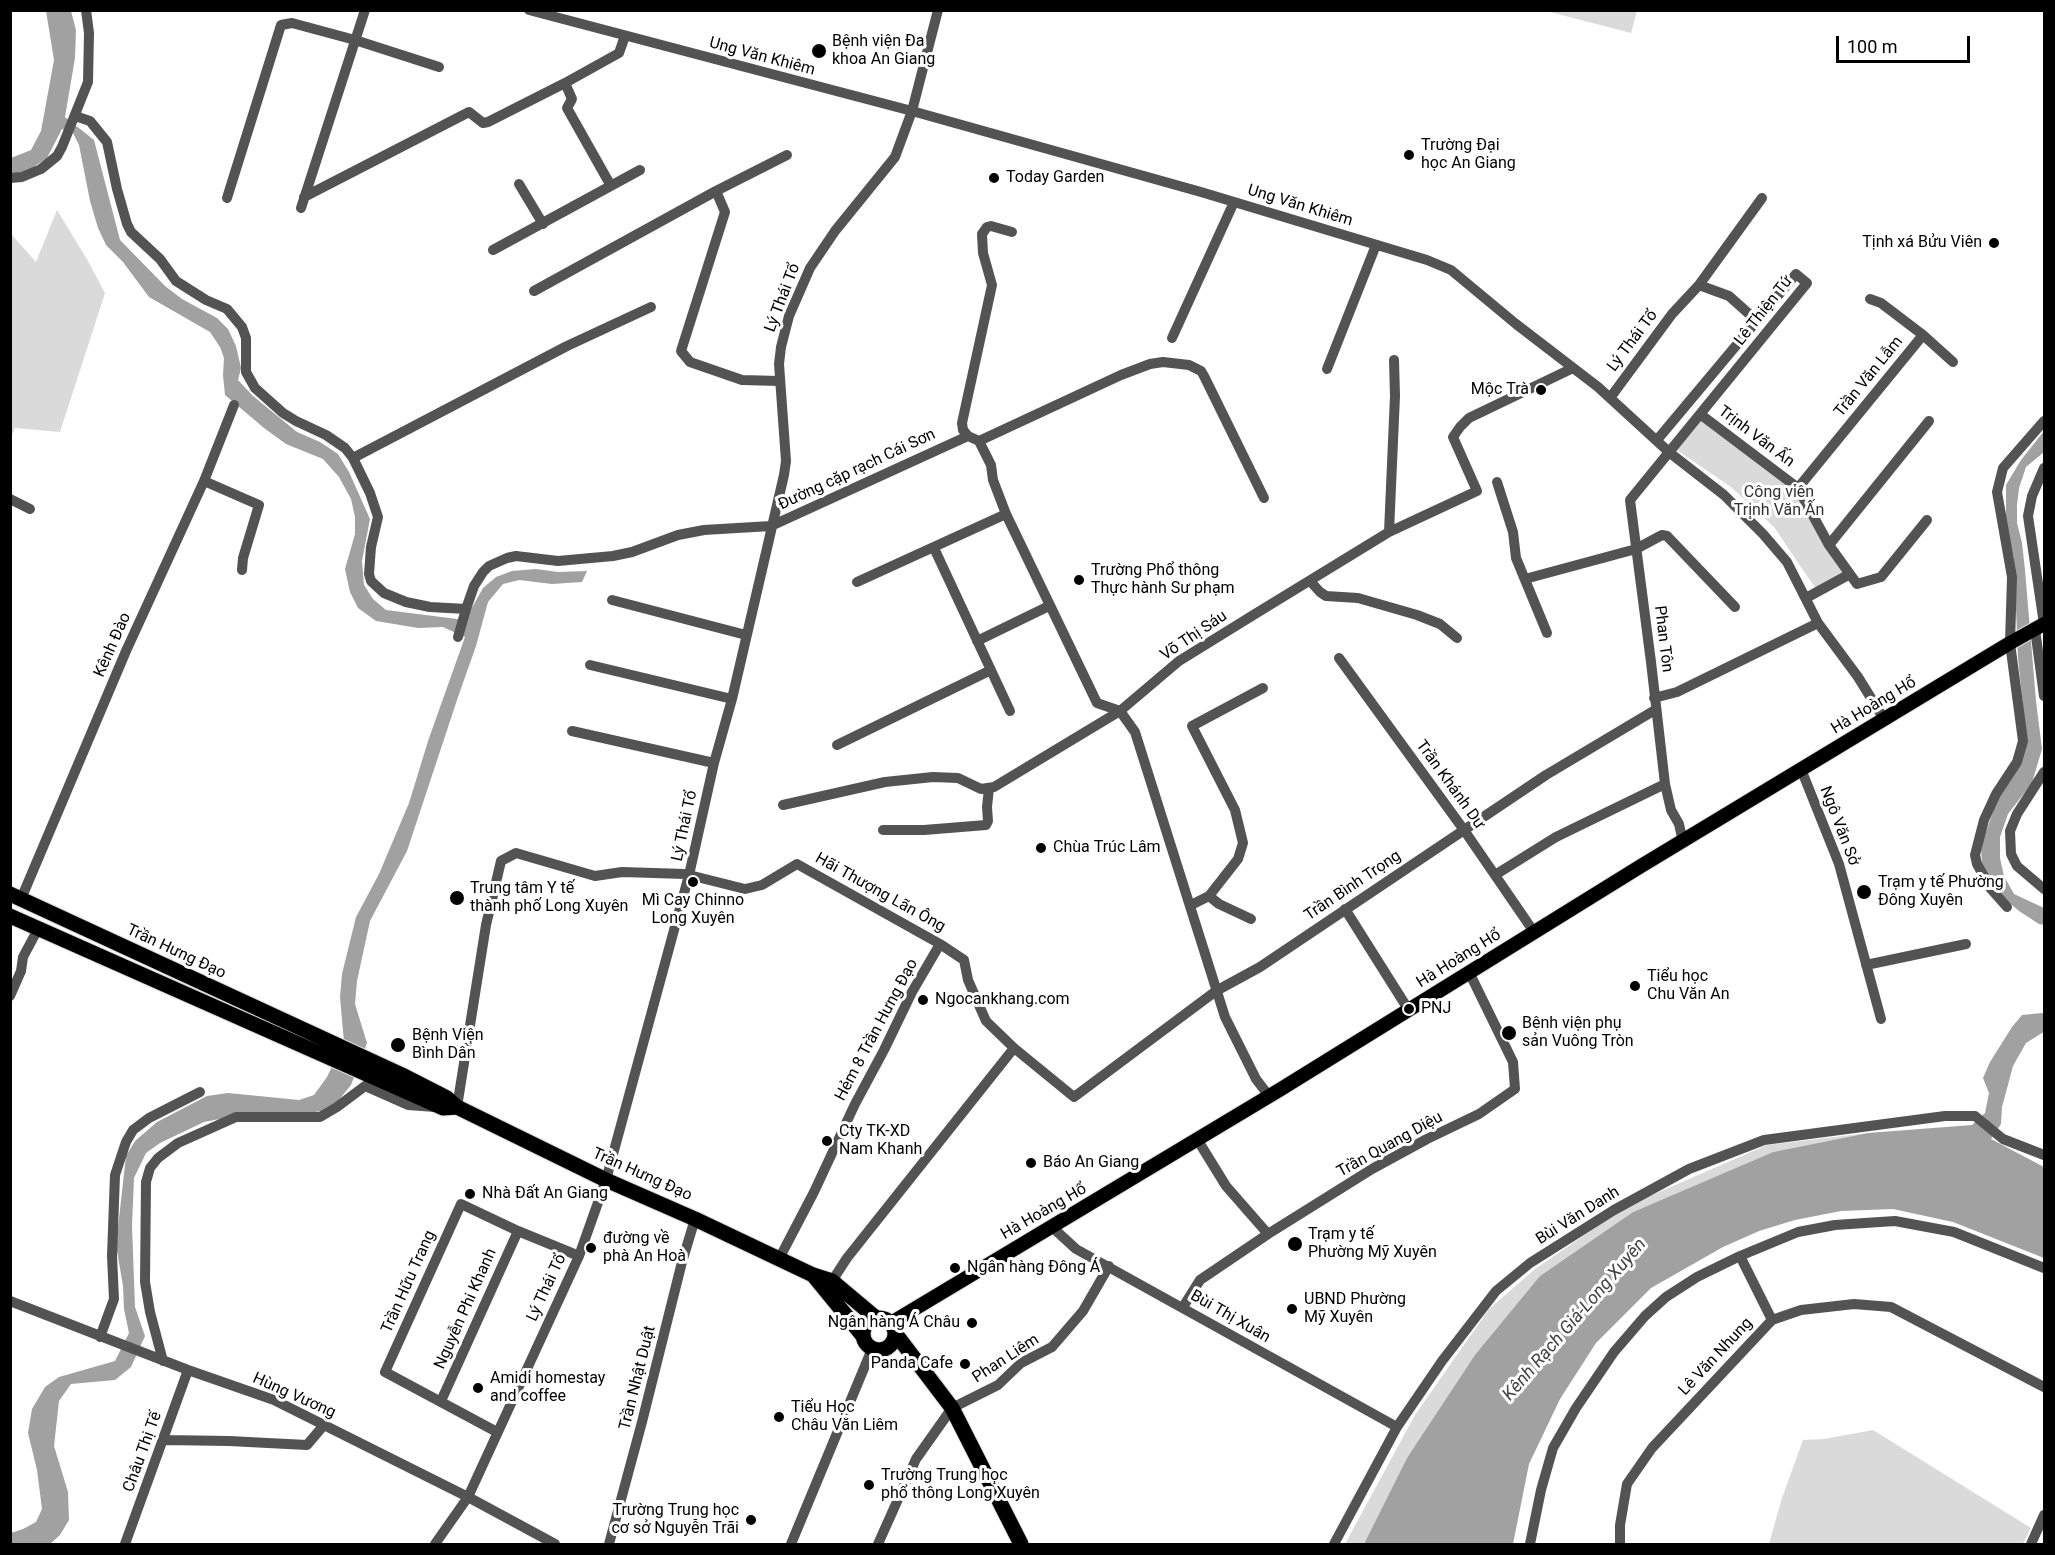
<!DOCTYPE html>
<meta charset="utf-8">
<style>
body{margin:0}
#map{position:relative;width:2055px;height:1555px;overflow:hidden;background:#fff;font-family:Roboto,sans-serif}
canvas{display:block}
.frame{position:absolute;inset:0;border:12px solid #000;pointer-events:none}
.scale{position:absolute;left:1836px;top:36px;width:134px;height:27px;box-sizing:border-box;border:3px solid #000;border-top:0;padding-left:8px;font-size:18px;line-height:21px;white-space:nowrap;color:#000;-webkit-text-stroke:4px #fff;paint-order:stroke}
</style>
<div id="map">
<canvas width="2055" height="1555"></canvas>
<div class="frame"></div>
<div class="scale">100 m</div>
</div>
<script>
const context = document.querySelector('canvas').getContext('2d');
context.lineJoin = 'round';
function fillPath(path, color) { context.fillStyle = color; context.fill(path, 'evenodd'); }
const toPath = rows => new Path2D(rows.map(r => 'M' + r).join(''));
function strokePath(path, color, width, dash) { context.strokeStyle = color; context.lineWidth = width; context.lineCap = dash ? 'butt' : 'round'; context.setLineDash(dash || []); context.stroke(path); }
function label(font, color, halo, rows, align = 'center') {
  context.font = font + ' Roboto,sans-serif'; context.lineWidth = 6; context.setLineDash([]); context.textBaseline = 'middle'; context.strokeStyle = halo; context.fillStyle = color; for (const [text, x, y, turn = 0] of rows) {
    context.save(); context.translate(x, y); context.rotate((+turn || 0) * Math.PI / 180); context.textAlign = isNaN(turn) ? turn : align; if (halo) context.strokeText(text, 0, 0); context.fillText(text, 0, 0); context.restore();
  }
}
fillPath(toPath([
 [1546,11,1546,10,1637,11,1631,33],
 [57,210,88,261,105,293,60,432,15,428,11,437,11,234,36,262],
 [1700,414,1798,488,1850,574,1818,591,1809,579,1774,527,1731,487,1674,448],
 [1868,1133,1773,1152,1633,1212,1540,1276,1407,1458,1364,1544,1345,1544,1415,1415,1489,1309,1535,1269,1627,1206,1767,1145],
 [1873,1430,2031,1528,2023,1544,1769,1544,1782,1498,1803,1440,1824,1439]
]), '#dadada');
fillPath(toPath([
 [46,11,71,11,76,30,75,58,65,117,94,140,120,240,165,286,182,299,217,318,228,329,236,346,241,368,238,380,253,396,297,432,320,442,338,454,349,472,370,519,362,561,364,585,373,599,386,610,465,620,483,588,496,577,512,571,536,569,558,572,587,571,582,582,552,584,519,580,503,584,488,602,476,646,458,697,407,851,370,921,357,981,355,1004,367,1043,351,1085,338,1101,321,1111,304,1114,245,1114,204,1122,160,1143,146,1153,134,1178,132,1226,135,1307,145,1336,131,1367,115,1380,71,1384,59,1401,54,1446,68,1492,69,1520,60,1535,50,1544,11,1544,11,1533,23,1529,36,1522,42,1509,37,1470,28,1433,32,1409,45,1387,59,1377,115,1361,129,1333,124,1309,123,1286,116,1245,126,1156,135,1141,157,1122,207,1096,228,1093,299,1100,314,1095,327,1077,344,1042,340,997,342,974,356,917,379,874,409,803,428,741,465,637,443,627,418,628,376,621,358,608,350,592,345,569,355,534,355,517,351,499,339,477,323,459,286,444,264,428,225,395,223,375,224,358,220,347,210,332,149,297,123,262,106,245,98,228,90,201,79,145,73,133,62,129,47,158,26,172,11,175,11,158,31,150,41,131,54,60],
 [2044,431,2044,452,2026,467,2019,488,2017,505,2017,523,2022,543,2025,570,2036,701,2042,749,2032,783,2008,814,2000,837,2000,858,2004,876,2014,894,2044,908,2044,925,2039,924,2019,911,2006,900,1991,882,1982,866,1981,846,1995,806,2027,744,2018,658,2014,559,2006,522,2006,485,2021,460],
 [2042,1013,2044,1014,2044,1033,2042,1033,2026,1043,2013,1066,2002,1107,2001,1124,1991,1139,2044,1167,2044,1258,1953,1222,1893,1209,1841,1211,1795,1220,1759,1231,1723,1247,1651,1288,1596,1343,1560,1399,1529,1464,1513,1544,1364,1544,1407,1458,1475,1355,1540,1276,1633,1212,1773,1152,1868,1133,1972,1125,1985,1113,1989,1093,1983,1078,1990,1062,2012,1027,2022,1015]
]), '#a1a1a1');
const major = toPath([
 [891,1323,1281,1089,1641,866,2010,643,2044,624]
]);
const highway = toPath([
 [10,894,402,1075,447,1098,457,1107,606,1180,695,1219,813,1275,832,1281,876,1318],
 [10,916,443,1108,457,1107],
 [813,1275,863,1336],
 '863 1334a16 16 0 1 1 32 0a16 16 0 1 1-32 0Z',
 [895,1333,952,1408,1021,1544]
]);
strokePath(major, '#dbdbdb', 16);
strokePath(highway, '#dbdbdb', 17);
strokePath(toPath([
 [529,10,912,111,1201,192,1427,260,1451,270,1516,324,1598,387,1670,453,1724,495,1763,534,1787,562,1818,623,1858,677,1884,719],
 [75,116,90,121,107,142,117,189,127,224,131,232,160,259,176,281,206,300,227,309,242,327,246,338,246,372,255,388,283,413,296,421,326,435,345,448,353,458,370,493,378,517,371,547,369,574,371,581,384,593,406,602,430,607,466,609,458,637],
 [10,178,22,177,41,169,57,156,62,147,88,82,89,33,86,10],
 [519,184,543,224],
 [611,186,567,108,572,99,565,83,619,53,625,36],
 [716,191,725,212,681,351,690,362,742,380,779,381],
 [304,197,469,112,483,123,488,122,565,83],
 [227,198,281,25,292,23,355,40,439,67],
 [301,208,365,10],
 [493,250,640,170],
 [1699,285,1729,296,1757,321],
 [534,291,716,191,787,155],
 [1923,335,1953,362],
 [1172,338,1234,202],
 [1327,369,1376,245],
 [1610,398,1672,314,1699,285,1762,198],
 [1700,414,1798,488,1829,545,1857,584,1881,577,1927,520],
 [968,436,963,430,962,423,992,285,983,253,982,234,987,227,991,226,1012,232],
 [1657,440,1796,274,1807,283,1630,500,1651,662,1665,784,1671,810,1679,824,1683,842],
 [979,441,1121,375,1150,364,1163,362,1189,365,1201,371,1204,376,1264,498],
 [353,458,567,346,651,307],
 [204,481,259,505,243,558,242,570],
 [1497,482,1513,532,1516,558,1547,633],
 [1798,488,1923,335,1881,303,1870,299],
 [10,499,30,509],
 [1389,532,1395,396,1394,360],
 [1829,545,1929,421],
 [934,548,1010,711],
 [1525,579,1636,549,1662,535,1667,536,1735,607],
 [1310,581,1320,592,1326,596,1358,598,1417,615,1440,624,1457,638],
 [857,582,1006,514],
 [1806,598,1850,574],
 [612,600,746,635],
 [466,609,474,586,483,572,489,566,507,558,516,556,558,561,613,556,632,552,678,535,704,530,771,526,968,436,979,441,991,465,993,480,1006,514,1097,703,1120,711],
 [2044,624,2028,516,2032,496,2044,468],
 [2035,629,2044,696],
 [977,641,1049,606],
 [1339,658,1464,830,1534,932],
 [590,665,732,699],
 [1654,698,1677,692,1818,623],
 [1120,711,1135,732,1225,1017,1256,1079,1269,1096],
 [572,731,714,763],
 [837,745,991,670],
 [1801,769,1839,864,1881,1019],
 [2044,772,2017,814,2010,831,2011,854,2017,866,2044,889],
 [783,805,885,782,933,777,958,778,981,789,994,787,1120,711,1179,661,1255,614,1389,532,1477,491,1453,437,1460,427,1469,418,1573,368],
 [883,830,924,830,986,825,988,821,987,807,989,788],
 [1495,875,1556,837,1665,784],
 [1209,896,1219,904,1251,919],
 [21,899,126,651,204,481,234,405],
 [1191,905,1209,896,1238,859,1243,843,1235,810,1192,726,1263,688],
 [2007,907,1991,889,1977,864,1975,855,1984,820,1996,794,2017,762,2023,741,2010,643,2012,577,1997,492,2003,468,2044,421],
 [1345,909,1408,1009],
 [1866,965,1966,944],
 [10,996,21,971,23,957,38,929],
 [457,1107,486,925,501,861,516,853,595,876,622,872,685,874,745,889,762,885,797,864,940,944,964,960,968,980,986,1021,1014,1048,1074,1097,1216,991,1260,967,1546,775,1655,710],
 [1197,1139,1226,1186,1268,1234],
 [1052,1227,1076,1249,1397,1427],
 [1740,1256,1772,1320],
 [779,1259,814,1192,855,1104,884,1050,912,992,940,944],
 [832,1281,847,1258,1014,1048],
 [10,1301,188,1370,274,1400,468,1497,555,1544],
 [1183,1307,1200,1280,1268,1234,1372,1169,1427,1139,1479,1114,1515,1089,1513,1062,1469,972],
 [100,1337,114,1299,112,1256,115,1175,126,1142,133,1130,149,1118,200,1092],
 [163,1361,150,1312,145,1282,146,1182,150,1168,158,1158,178,1143,236,1117,320,1117,337,1107,365,1086,408,1105,435,1107],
 [441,1401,518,1231],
 [497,1432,385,1372,461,1204,518,1231,579,1256],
 [164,1440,229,1441,307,1445,324,1425],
 [125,1544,188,1370],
 [435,1544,468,1497,579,1256,606,1180,689,875,714,763,732,699,784,475,786,461,779,364,781,347,789,316,810,268,835,231,895,157,912,111,938,10],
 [609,1544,642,1422,682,1262,695,1219],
 [791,1544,872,1349],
 [878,1544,916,1459,952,1408,998,1385,1021,1363,1052,1347,1083,1311,1109,1266],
 [1334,1544,1397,1427,1442,1361,1496,1291,1530,1263,1614,1210,1689,1169,1764,1140,1945,1116,1975,1116,2003,1139,2044,1155],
 [1530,1544,1541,1490,1553,1448,1576,1408,1614,1352,1645,1316,1666,1297,1697,1277,1740,1256,1798,1232,1835,1225,1895,1221,1954,1232,2044,1268],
 [1620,1544,1620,1525,1627,1484,1652,1448,1772,1320,1801,1310,1854,1304,1891,1307,2044,1387],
 [2031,1544,2044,1515]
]), '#535353', 10);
strokePath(major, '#000', 14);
strokePath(highway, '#000', 15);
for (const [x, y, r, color] of [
 [819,51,8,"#000"],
 [1409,155,6,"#000"],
 [994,178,6,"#000"],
 [1994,243,6,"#000"],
 [1541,390,6,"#000"],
 [1079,580,6,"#000"],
 [1041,848,6,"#000"],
 [693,882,6,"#000"],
 [1864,892,8,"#000"],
 [457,898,8,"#000"],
 [1635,986,6,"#000"],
 [923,1000,6,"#000"],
 [1409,1009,6,"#000"],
 [1509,1033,8,"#000"],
 [398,1045,8,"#000"],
 [827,1141,6,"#000"],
 [1031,1163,6,"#000"],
 [470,1194,6,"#000"],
 [1295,1244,8,"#000"],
 [591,1248,6,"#000"],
 [955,1268,6,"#000"],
 [1292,1309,6,"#000"],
 [972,1323,6,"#000"],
 [965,1364,6,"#000"],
 [478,1388,6,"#000"],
 [779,1417,6,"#000"],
 [869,1485,6,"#000"],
 [751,1520,6,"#000"]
]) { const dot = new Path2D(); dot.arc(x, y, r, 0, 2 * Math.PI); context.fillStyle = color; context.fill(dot); strokePath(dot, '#fff', 2); }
label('16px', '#000', '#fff', [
 ["Bệnh viện Đa",832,42],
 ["khoa An Giang",832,60],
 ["Trường Đại",1421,146],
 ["học An Giang",1421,164],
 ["Today Garden",1006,178],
 ["Tịnh xá Bửu Viên",1982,243,"right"],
 ["Mộc Trà",1529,390,"right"],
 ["Trường Phổ thông",1091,571],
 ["Thực hành Sư phạm",1091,589],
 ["Chùa Trúc Lâm",1053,848],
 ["Trạm y tế Phường",1878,883],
 ["Đông Xuyên",1878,901],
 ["Trung tâm Y tế",470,889],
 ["thành phố Long Xuyên",470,907],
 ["Mì Cay Chinno",693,901,"center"],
 ["Long Xuyên",693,919,"center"],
 ["Tiểu học",1647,977],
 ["Chu Văn An",1647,995],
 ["Ngocankhang.com",935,1000],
 ["PNJ",1421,1009],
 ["Bệnh viện phụ",1522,1024],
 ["sản Vuông Tròn",1522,1042],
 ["Bệnh Viện",412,1036],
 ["Bình Dân",412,1054],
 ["Cty TK-XD",839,1132],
 ["Nam Khanh",839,1150],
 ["Báo An Giang",1043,1163],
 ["Nhà Đất An Giang",482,1194],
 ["Trạm y tế",1308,1235],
 ["Phường Mỹ Xuyên",1308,1253],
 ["đường về",603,1239],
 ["phà An Hoà",603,1257],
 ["Ngân hàng Đông Á",967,1268],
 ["UBND Phường",1304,1300],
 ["Mỹ Xuyên",1304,1318],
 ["Ngân hàng Á Châu",960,1323,"right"],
 ["Panda Cafe",953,1364,"right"],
 ["Amidi homestay",490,1379],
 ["and coffee",490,1397],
 ["Tiểu Học",791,1408],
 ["Châu Văn Liêm",791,1426],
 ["Trường Trung học",881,1476],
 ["phổ thông Long Xuyên",881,1494],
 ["Trường Trung học",739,1511,"right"],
 ["cơ sở Nguyễn Trãi",739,1529,"right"]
], 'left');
label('16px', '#000', '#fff', [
 ["Ung Văn Khiêm",762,57,15],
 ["Ung Văn Khiêm",1300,206,17],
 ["Lý Thái Tổ",783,298,-69],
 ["Lê Thiện Tứ",1764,311,-52],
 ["Lý Thái Tổ",1633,341,-53],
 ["Trần Văn Lẫm",1869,377,-51],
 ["Trịnh Văn Ấn",1756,437,37],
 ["Đường cặp rạch Cái Sơn",857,470,-25],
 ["Võ Thị Sáu",1194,636,-34],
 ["Phan Tôn",1663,639,83],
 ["Kênh Đào",113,645,-66],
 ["Hà Hoàng Hổ",1874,706,-31],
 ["Trần Khánh Dư",1450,785,54],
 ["Lý Thái Tổ",685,826,-78],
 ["Ngô Văn Sở",1839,826,69],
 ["Trần Bình Trọng",1353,886,-34],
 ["Hãi Thượng Lãn Ông",880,893,29],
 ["Trần Hưng Đạo",176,952,25],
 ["Hà Hoàng Hổ",1459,959,-32],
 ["Hẻm 8 Trần Hưng Đạo",877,1030,-62],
 ["Trần Quang Diệu",1390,1145,-29],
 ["Trần Hưng Đạo",642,1175,24],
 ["Hà Hoàng Hổ",1044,1212,-30],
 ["Bùi Văn Danh",1578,1216,-32],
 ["Trần Hữu Trang",409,1282,-66],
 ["Lý Thái Tổ",547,1288,-65],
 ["Nguyễn Phi Khanh",466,1309,-66],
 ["Bùi Thị Xuân",1230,1317,30],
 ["Lê Văn Nhung",1716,1357,-47],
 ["Phan Liêm",1006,1359,-33],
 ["Trần Nhật Duật",638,1378,-76],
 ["Hùng Vương",294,1396,24],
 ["Châu Thị Tế",143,1452,-70]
]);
label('16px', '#313131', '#fff', [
 ["Công viên",1779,493],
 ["Trịnh Văn Ấn",1779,511]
]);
label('italic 18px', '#424242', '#fff', [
 ["Kênh Rạch Giá-Long Xuyên",1575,1320,-49]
]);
</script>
